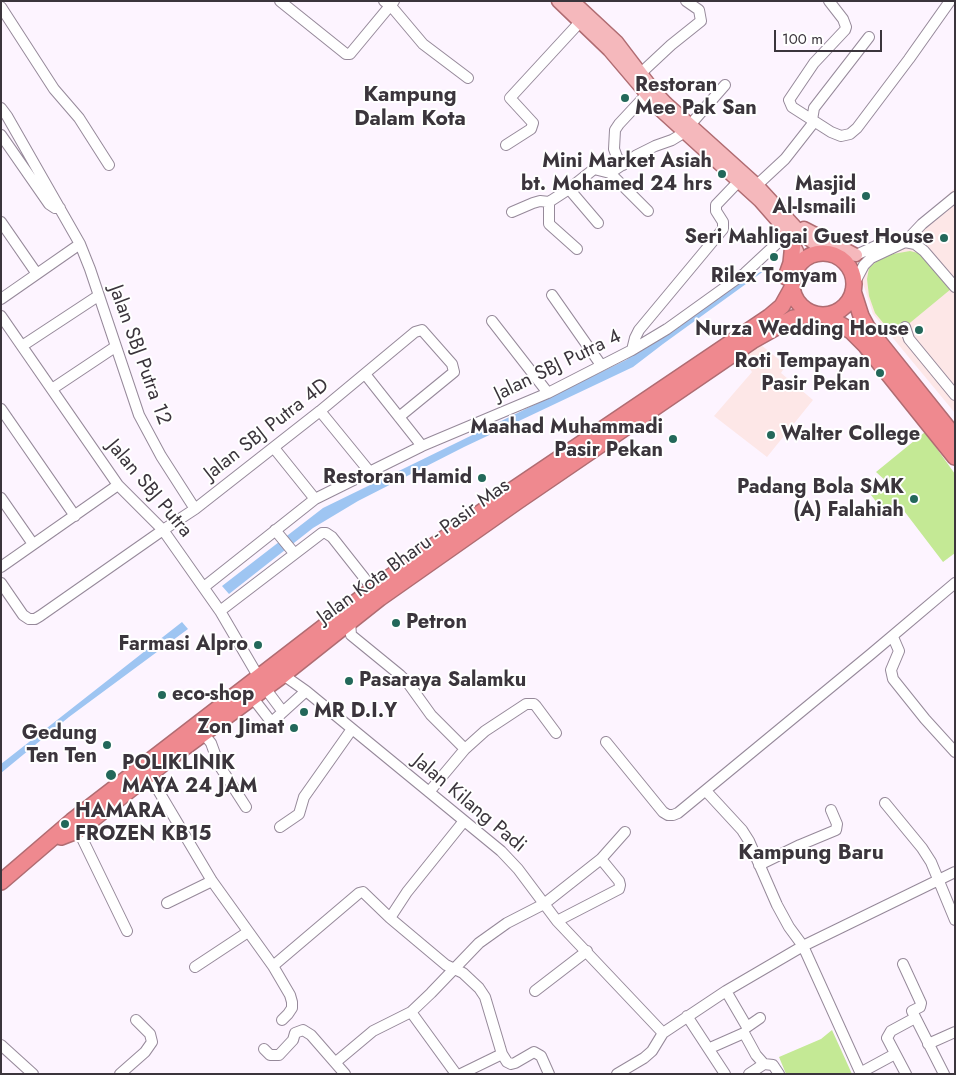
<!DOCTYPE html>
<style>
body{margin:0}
#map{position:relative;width:956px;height:1075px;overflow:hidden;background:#fdf4ff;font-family:Jost,sans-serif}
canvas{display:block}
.frame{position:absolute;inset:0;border:2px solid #3b353c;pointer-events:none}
.scale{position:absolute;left:774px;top:30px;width:108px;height:22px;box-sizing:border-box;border:2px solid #3b353c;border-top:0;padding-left:6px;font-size:15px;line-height:18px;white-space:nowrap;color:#3b353c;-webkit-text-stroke:4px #fff;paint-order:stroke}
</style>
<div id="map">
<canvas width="956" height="1075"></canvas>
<div class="frame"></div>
<div class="scale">100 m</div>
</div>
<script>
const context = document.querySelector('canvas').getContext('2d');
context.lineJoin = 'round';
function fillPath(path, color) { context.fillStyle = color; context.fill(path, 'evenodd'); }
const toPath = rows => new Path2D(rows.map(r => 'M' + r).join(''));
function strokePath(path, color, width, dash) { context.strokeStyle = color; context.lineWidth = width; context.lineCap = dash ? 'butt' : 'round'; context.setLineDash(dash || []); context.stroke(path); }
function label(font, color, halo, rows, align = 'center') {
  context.font = font + ' Jost,sans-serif'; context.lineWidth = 4; context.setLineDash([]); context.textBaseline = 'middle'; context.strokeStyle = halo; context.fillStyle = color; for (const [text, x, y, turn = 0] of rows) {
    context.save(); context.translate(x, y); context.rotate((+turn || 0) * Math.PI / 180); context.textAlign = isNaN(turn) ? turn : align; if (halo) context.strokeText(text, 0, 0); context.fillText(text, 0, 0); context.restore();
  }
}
fillPath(toPath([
 [955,188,955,413,873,314,856,262,903,236],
 [761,345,786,365,781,373,813,400,767,457,714,416,752,372,743,358]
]), '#fde7e7');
fillPath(toPath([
 [910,251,922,254,951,289,894,336,875,313,869,296,867,279,869,268,877,261,893,254],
 [925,432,955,474,955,553,943,562,898,503,884,512,871,495,887,482,876,472],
 [832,1030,852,1074,786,1074,779,1057,821,1039]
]), '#c4e995');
fillPath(toPath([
 [768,268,663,344,633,367,464,447,358,501,313,528,229,594,222,586,323,508,626,360,741,282],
 [182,622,188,629,69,717,1,773,1,764]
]), '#9ec5f2');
const minor = toPath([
 [280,1,346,54,350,54,394,1],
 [384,1,391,6,423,44,468,78],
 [829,1,843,19,846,27,845,30,814,63,789,100,792,107,831,132,841,136,850,134,857,128,909,59,950,1],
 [1,7,54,89,79,118,109,165],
 [641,73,671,45,701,21,699,10,686,1],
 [1,108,7,116,80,244,90,269,139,415,161,456,195,509],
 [812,120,814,108,869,37],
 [690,125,725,85],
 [1,135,49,204,55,208,60,208],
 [506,145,531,129,533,123,510,98,580,22],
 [623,165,617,157,614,149,615,130,619,124,646,95],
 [757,185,785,159,814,122],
 [549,202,549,224,577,249],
 [648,211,610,173,637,155,655,146,672,140,685,132],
 [512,212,533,203,540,201,549,202,569,189],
 [1,222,37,274],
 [598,223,569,189,594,169,610,173],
 [837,257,856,255,878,245,889,242,905,242,915,244,924,251,955,287],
 [854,284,864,265,871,258,905,242,922,224,955,197],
 [552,295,601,365],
 [1,299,80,244],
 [1,316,118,485,163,530,220,611,265,688,283,712],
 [492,321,548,393],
 [905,327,909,339,955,395],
 [22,346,98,296],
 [632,350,635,338,639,330,723,229,723,222,716,211,716,205,739,181],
 [365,374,422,446],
 [52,389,115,347],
 [1,409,75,516],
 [320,411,369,471],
 [274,448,315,499],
 [1,498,33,544],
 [275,530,294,553],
 [1,567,118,485],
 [1,583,23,615,29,619,35,619,40,616,163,530,195,509,320,411,415,332,422,330,452,364,454,372,399,417],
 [204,587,315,499,422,446,548,393,632,350,667,329,745,273,788,233],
 [220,611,322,533,326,533,332,537,373,589],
 [350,622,351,635,400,675,408,683,431,715,465,749],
 [893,637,899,651,891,670,893,679,925,719,955,752],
 [279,672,306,691,501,851,518,869,557,921,663,1033],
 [252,697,269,719,273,721,306,691],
 [203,733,211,743,219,765,246,807],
 [606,742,663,812,668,815,673,815,678,813,871,654,955,583],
 [149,775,212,881,273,966,290,995,292,1002,292,1008,288,1014,282,1020],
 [706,791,742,830,749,841,777,905,789,927,803,946,861,1074],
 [429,792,465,749,485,731,526,704,534,704,536,706,556,733],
 [885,803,922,848,931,862,955,920],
 [280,827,299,814,304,797,352,729],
 [78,830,127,931],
 [759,865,800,845,836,830,837,824,831,810],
 [167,903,212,881],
 [390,918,407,892,464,821],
 [557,921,619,889,620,885,619,881,601,859],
 [903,964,921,1003,920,1007,912,1011,944,1074],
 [273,966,359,893,363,892,390,918,446,965,463,973,479,988,485,997,502,1054,507,1062,511,1064,515,1063,534,1052,541,1056,549,1074],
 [195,967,248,932],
 [535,991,587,951],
 [726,991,747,1027,760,1018],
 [687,1016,725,1074],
 [928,1044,955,1032],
 [1,1045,33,1074],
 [710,1048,744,1033,756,1055,764,1064],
 [264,1049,270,1055,279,1055,293,1040,295,1033,303,1030,311,1035,345,1074],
 [336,1062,373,1031,411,1012],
 [860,1073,895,1054],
 [120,1074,145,1052,152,1042,150,1034,136,1020],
 [456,1074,411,1012,431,993,479,943,507,923,544,904,601,859,625,832],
 [461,1074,502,1054],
 [617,1074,644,1058,652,1051,663,1033,726,991,803,946,955,872],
 [749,1074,764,1064,773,1065,779,1074],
 [906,1074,887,1038,891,1031,915,1018]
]);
const major = toPath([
 [558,1,609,50,660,110,760,201,788,233,797,251],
 [573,1,617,42,652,88,666,103,757,185,803,235,827,253],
 [804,228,856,255]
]);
const highway = toPath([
 '792 284a31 31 0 1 1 62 0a31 31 0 1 1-62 0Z',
 [786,277,791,263,793,243],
 [853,291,861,316,867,327,955,437],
 [825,315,851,331,866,346,955,457],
 [61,837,79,830,174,755,283,675,380,598,518,501,752,341,793,318,813,314],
 [1,882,72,821,373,589,511,491,769,317,782,306,792,288]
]);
strokePath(minor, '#96899a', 12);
strokePath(major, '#b06c72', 15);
strokePath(highway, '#b06c72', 18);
strokePath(minor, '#fff', 10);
strokePath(major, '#f5b8bc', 12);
strokePath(highway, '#ef898f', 15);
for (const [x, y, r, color] of [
 [625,98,5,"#23685a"],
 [722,174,5,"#23685a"],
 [866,196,5,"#23685a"],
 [944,238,5,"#23685a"],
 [774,257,5,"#23685a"],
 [919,330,5,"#23685a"],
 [880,373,5,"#23685a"],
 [771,435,5,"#23685a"],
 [673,439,5,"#23685a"],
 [482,478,5,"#23685a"],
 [914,499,5,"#23685a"],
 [396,623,5,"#23685a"],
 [258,645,5,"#23685a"],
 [349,681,5,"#23685a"],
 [162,695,5,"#23685a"],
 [304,712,5,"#23685a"],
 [294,728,5,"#23685a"],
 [107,745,5,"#23685a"],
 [111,775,6,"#23685a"],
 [65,824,5,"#23685a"]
]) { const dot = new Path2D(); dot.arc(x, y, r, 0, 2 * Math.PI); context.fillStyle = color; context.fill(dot); strokePath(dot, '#fff', 2); }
label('bold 20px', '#3b353c', '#fff', [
 ["Restoran",635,86,"left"],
 ["Mee Pak San",635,109,"left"],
 ["Mini Market Asiah",712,162],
 ["bt. Mohamed 24 hrs",712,185],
 ["Masjid",856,185],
 ["Al-Ismaili",856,208],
 ["Seri Mahligai Guest House",934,238],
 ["Rilex Tomyam",774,277,"center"],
 ["Nurza Wedding House",909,330],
 ["Roti Tempayan",870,362],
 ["Pasir Pekan",870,385],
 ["Maahad Muhammadi",663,428],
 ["Pasir Pekan",663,451],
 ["Walter College",781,435,"left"],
 ["Restoran Hamid",472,478],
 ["Padang Bola SMK",904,488],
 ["(A) Falahiah",904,511],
 ["Petron",406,623,"left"],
 ["Farmasi Alpro",248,645],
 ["Pasaraya Salamku",359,681,"left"],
 ["eco-shop",172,695,"left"],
 ["MR D.I.Y",314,712,"left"],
 ["Zon Jimat",284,728],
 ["Gedung",97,734],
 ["Ten Ten",97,757],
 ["POLIKLINIK",122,764,"left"],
 ["MAYA 24 JAM",122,787,"left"],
 ["HAMARA",75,812,"left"],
 ["FROZEN KB15",75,835,"left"]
], 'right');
label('20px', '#3b353c', '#fff', [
 ["Jalan SBJ Putra 12",139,355,70],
 ["Jalan SBJ Putra 4",558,366,-26],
 ["Jalan SBJ Putra 4D",267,430,-38],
 ["Jalan SBJ Putra",149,489,50],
 ["Jalan Kota Bharu - Pasir Mas",414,552,-36],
 ["Jalan Kilang Padi",469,804,40]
]);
label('bold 21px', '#3b353c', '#fff', [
 ["Kampung",410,96],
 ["Dalam Kota",410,120],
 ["Kampung Baru",811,854]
]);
</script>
